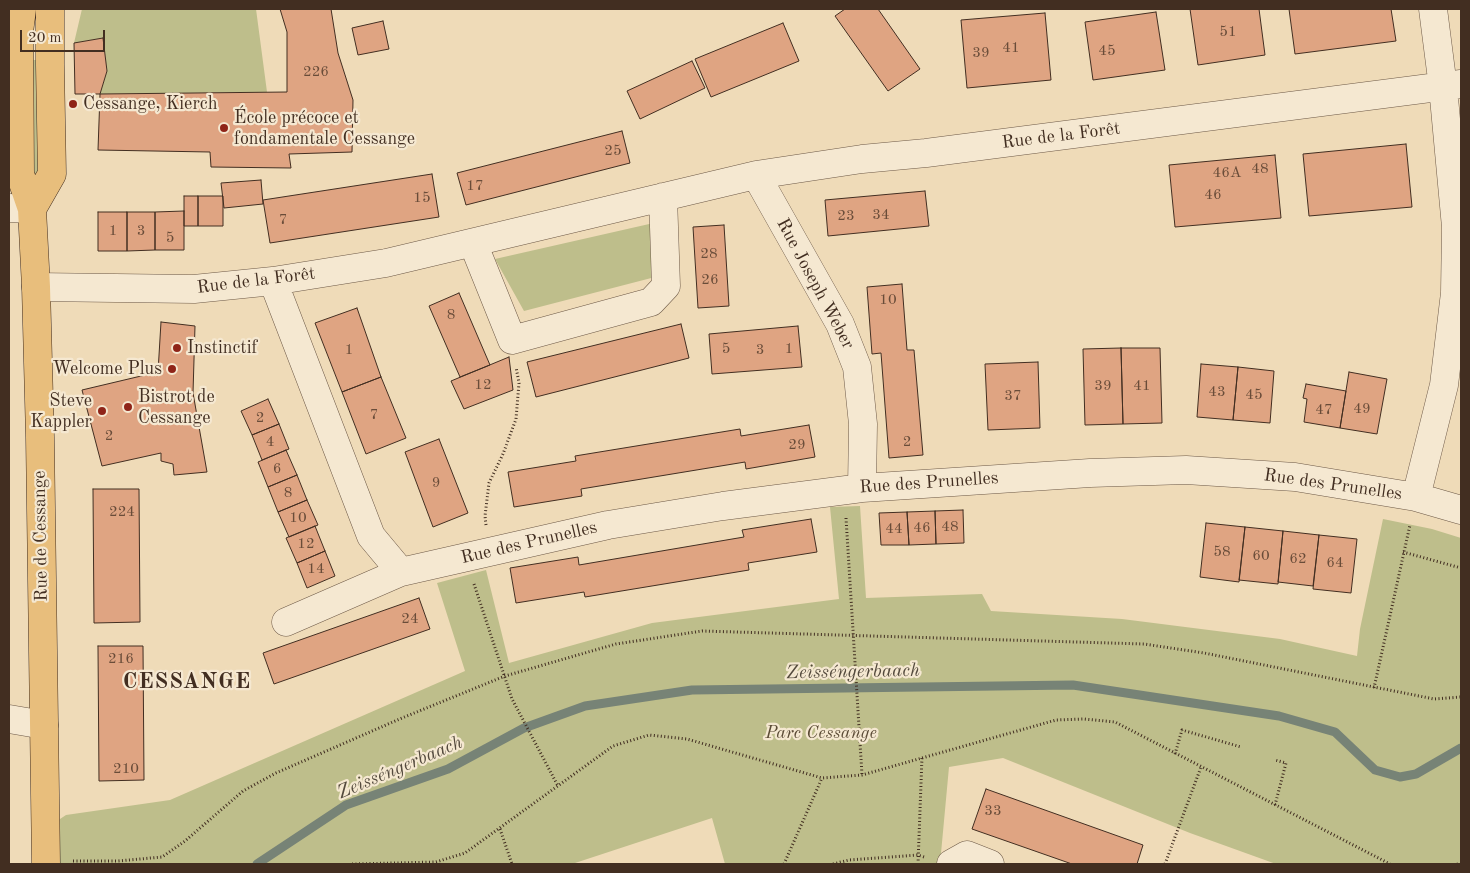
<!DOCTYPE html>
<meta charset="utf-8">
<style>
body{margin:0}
#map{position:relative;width:1470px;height:873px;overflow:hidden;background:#efdbb8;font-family:"Old Standard TT",serif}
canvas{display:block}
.frame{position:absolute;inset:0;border:10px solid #422e21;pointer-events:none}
.scale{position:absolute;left:20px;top:30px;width:85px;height:22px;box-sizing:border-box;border:2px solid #422e21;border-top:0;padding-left:6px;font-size:15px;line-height:18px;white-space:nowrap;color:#422e21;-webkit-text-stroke:4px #f5e8d1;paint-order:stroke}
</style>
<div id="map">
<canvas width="1470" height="873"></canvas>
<div class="frame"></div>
<div class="scale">20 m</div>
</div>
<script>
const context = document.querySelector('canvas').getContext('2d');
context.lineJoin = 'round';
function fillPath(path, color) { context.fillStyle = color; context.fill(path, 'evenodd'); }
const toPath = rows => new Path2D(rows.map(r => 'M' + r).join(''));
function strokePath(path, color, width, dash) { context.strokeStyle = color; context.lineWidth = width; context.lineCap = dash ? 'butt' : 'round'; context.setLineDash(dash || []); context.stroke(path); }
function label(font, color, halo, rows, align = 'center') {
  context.font = font + ' "Old Standard TT",serif'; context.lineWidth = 4.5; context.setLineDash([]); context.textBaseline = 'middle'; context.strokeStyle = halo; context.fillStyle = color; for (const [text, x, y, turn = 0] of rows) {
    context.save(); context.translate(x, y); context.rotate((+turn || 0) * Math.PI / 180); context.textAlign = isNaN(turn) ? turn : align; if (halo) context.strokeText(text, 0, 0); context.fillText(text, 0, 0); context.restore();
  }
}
fillPath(toPath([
 [82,9,256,9,267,92,100,94,107,71,103,38,74,43],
 [28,60,41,60,43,168,37,176,34,175,31,172],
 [658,222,659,276,524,311,495,259],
 [860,506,866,598,982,594,991,611,1122,619,1280,639,1357,656,1360,629,1383,519,1432,529,1461,538,1461,864,1276,864,1190,833,1003,758,949,767,940,864,725,864,712,818,572,864,46,864,45,829,66,815,170,800,465,671,437,583,486,570,509,663,652,623,839,599,830,507]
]), '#bebe8b');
strokePath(toPath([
 [257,864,346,805,448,769,524,728,585,706,692,690,1073,685,1279,716,1335,732,1375,770,1400,777,1416,774,1461,748]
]), '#778376', 9);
const building = toPath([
 [280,9,331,9,338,53,353,100,352,152,289,154,291,168,211,167,210,152,98,150,100,94,287,92,287,32,280,9],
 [845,9,878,9,920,69,888,91,835,16,845,9],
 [1190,9,1259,9,1265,55,1198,65,1190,9],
 [1289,9,1391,9,1396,41,1295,54,1289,9],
 [1156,12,1165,70,1093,80,1085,22,1156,12],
 [1045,13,1051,80,967,88,961,20,1045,13],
 [383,21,389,49,358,55,352,28,383,21],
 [783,23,799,61,711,97,695,59,783,23],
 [103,38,107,71,100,94,75,94,74,43,103,38],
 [692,61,705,88,640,119,627,91,692,61],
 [622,131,630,163,466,205,457,173,622,131],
 [1406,144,1412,207,1309,216,1303,154,1406,144],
 [1275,155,1281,218,1175,227,1169,165,1275,155],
 [432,174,439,217,270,243,263,200,432,174],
 [261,180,263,204,224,208,221,183,261,180],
 [925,191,929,226,828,236,825,200,925,191],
 [184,196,198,196,198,226,184,226,184,196],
 [198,196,223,196,223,226,198,226,198,196],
 [184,211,184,250,155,250,155,212,184,211],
 [98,212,127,212,127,251,98,251,98,212],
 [127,212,155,212,155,250,127,251,127,212],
 [724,225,729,306,698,308,693,227,724,225],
 [902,284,907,350,914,350,923,455,889,458,881,353,872,354,867,287,902,284],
 [459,293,490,365,460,377,429,306,459,293],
 [357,308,381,377,342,392,315,323,357,308],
 [161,322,195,326,193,393,207,472,174,475,173,464,161,461,161,453,102,466,82,390,158,372,161,322],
 [681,324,689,358,536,397,527,362,681,324],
 [798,326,802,367,712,374,709,334,798,326],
 [1121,348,1160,348,1162,423,1123,424,1121,348],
 [1121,348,1123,424,1085,425,1083,349,1121,348],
 [509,357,513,390,464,409,451,381,509,357],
 [1038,362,1040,428,988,430,985,364,1038,362],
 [1201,364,1238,367,1233,420,1197,417,1201,364],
 [1238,367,1274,371,1270,423,1233,420,1238,367],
 [1349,372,1387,379,1377,434,1340,428,1349,372],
 [381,377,406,438,366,454,342,392,381,377],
 [1306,384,1346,391,1340,428,1304,422,1307,399,1303,398,1306,384],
 [268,399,279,424,252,435,241,411,268,399],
 [279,424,289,449,262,460,252,435,279,424],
 [809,425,815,457,746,469,745,462,581,489,582,496,514,507,508,472,576,461,575,456,740,429,741,436,809,425],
 [439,439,468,513,433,527,405,452,439,439],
 [286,450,297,475,268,487,258,462,286,450],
 [297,475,307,500,278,512,268,487,297,475],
 [93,489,139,489,140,622,94,623,93,489],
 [307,500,318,525,289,537,278,512,307,500],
 [963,510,964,543,936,544,935,511,963,510],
 [935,511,936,544,909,545,907,512,935,511],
 [907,512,909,545,881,545,879,513,907,512],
 [811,519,817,552,748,563,749,570,585,597,584,592,516,603,510,568,578,557,579,565,744,537,742,530,811,519],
 [1206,523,1245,527,1239,582,1200,577,1206,523],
 [315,526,325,551,297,563,286,538,315,526],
 [1245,527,1283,531,1278,584,1239,580,1245,527],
 [1283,531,1319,535,1313,586,1278,582,1283,531],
 [1319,535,1357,539,1351,593,1313,589,1319,535],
 [325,551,335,576,307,588,297,563,325,551],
 [419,598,430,629,274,684,263,653,419,598],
 [98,646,143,646,144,780,99,781,98,646],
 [986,789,1143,845,1137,864,1072,864,972,829,986,789]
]);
fillPath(building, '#dfa482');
strokePath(building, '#422e21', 1);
const minor = toPath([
 [756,175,840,324,857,367,863,424,862,488],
 [9,208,32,209],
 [473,243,512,340,651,302,666,286,663,197],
 [273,281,371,536,401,572,608,525,723,506,862,488,1090,473,1186,470,1295,477,1416,497,1461,510],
 [36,287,194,289,273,281,386,263,756,175,862,159,926,153,1461,84],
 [1416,497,1444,385,1455,293,1456,227,1443,87,1433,9],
 [286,622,401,572],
 [9,719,44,725],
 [951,864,967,855,990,864]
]);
const major = toPath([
 [22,9,19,32,20,174,32,209,36,287,40,437,46,864],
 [32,209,52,174,50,65,50,9]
]);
strokePath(minor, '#6d5947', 29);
strokePath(major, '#422e21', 29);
strokePath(toPath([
 [846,518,862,775],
 [486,525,485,516,489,483,503,454,516,419,519,383,516,367],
 [1403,552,1461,568],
 [474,584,512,699,558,786],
 [1374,688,1410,525],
 [1175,754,1182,730,1241,747],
 [1275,805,1286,763,1275,760],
 [500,829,512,864],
 [73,861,118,861,162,857,185,841,243,791,276,773,402,718,505,676,616,644,702,631,1144,644,1204,653,1434,699,1461,697],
 [352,864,436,862,465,853,613,746,649,735,687,739,822,778,862,775,1056,720,1084,719,1115,722,1390,864],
 [784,864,822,778],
 [833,864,849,860,918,855,924,857],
 [918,864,922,757],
 [1165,864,1201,767],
 [1458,864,1459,861]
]), '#422e21', 3, [1, 2.5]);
strokePath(minor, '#f5e8d1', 28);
strokePath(major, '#e8be7c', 28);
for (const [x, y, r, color] of [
 [73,104,5,"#8f2418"],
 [224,128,5,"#8f2418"],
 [177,348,5,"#8f2418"],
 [172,369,5,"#8f2418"],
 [128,407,5,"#8f2418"],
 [102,411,5,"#8f2418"]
]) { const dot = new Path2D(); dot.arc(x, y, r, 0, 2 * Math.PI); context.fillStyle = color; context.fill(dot); strokePath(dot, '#f5e8d1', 2); }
label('15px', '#694c39', null, [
 ["51",1228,32],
 ["41",1011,48],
 ["45",1107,51],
 ["39",981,53],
 ["226",316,72],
 ["25",613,151],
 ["48",1260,169],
 ["46A",1227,173],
 ["17",475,186],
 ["46",1213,195],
 ["15",422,198],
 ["34",881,215],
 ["23",846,216],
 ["7",283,220],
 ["1",113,231],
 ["3",141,231],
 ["5",170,238],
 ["28",709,254],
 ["26",710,280],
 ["10",888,300],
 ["8",451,315],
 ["5",726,349],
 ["1",789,349],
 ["1",349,350],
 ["3",760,350],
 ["12",483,385],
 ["39",1103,386],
 ["41",1142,386],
 ["43",1217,392],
 ["45",1254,395],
 ["37",1013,396],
 ["49",1362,409],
 ["47",1324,410],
 ["7",374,415],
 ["2",260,418],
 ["2",109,436],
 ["4",270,442],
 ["2",907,442],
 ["29",797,445],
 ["6",277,469],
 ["9",436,483],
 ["8",288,493],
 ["224",122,512],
 ["10",298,518],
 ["48",950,527],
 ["46",922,528],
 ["44",894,529],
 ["12",306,544],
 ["58",1222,552],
 ["60",1261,556],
 ["62",1298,559],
 ["64",1335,563],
 ["14",316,569],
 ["24",410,619],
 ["216",121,659],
 ["210",126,769],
 ["33",993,811]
]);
label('18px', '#422e21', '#f5e8d1', [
 ["Cessange, Kierch",83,104],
 ["École précoce et",234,118],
 ["fondamentale Cessange",234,139],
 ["Instinctif",187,348],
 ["Welcome Plus",162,369,"right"],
 ["Bistrot de",138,397],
 ["Cessange",138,418],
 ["Steve",92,401,"right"],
 ["Kappler",92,422,"right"]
], 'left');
label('18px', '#422e21', '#f5e8d1', [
 ["Rue de la Forêt",1061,136,-7],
 ["Rue de la Forêt",256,281,-7],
 ["Rue Joseph Weber",815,284,62],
 ["Rue des Prunelles",929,483,-4],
 ["Rue des Prunelles",1333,485,8],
 ["Rue de Cessange",41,536,-91],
 ["Rue des Prunelles",529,543,-13]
]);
label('italic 18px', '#5b4b36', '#f5e8d1', [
 ["Parc Cessange",821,733]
]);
label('italic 19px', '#544a3d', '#f5e8d1', [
 ["Zeisséngerbaach",853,672,-1],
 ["Zeisséngerbaach",400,768,-23]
]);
context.letterSpacing = '1px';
label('bold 22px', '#422e21', '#f5e8d1', [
 ["CESSANGE",187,682]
]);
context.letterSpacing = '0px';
</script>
